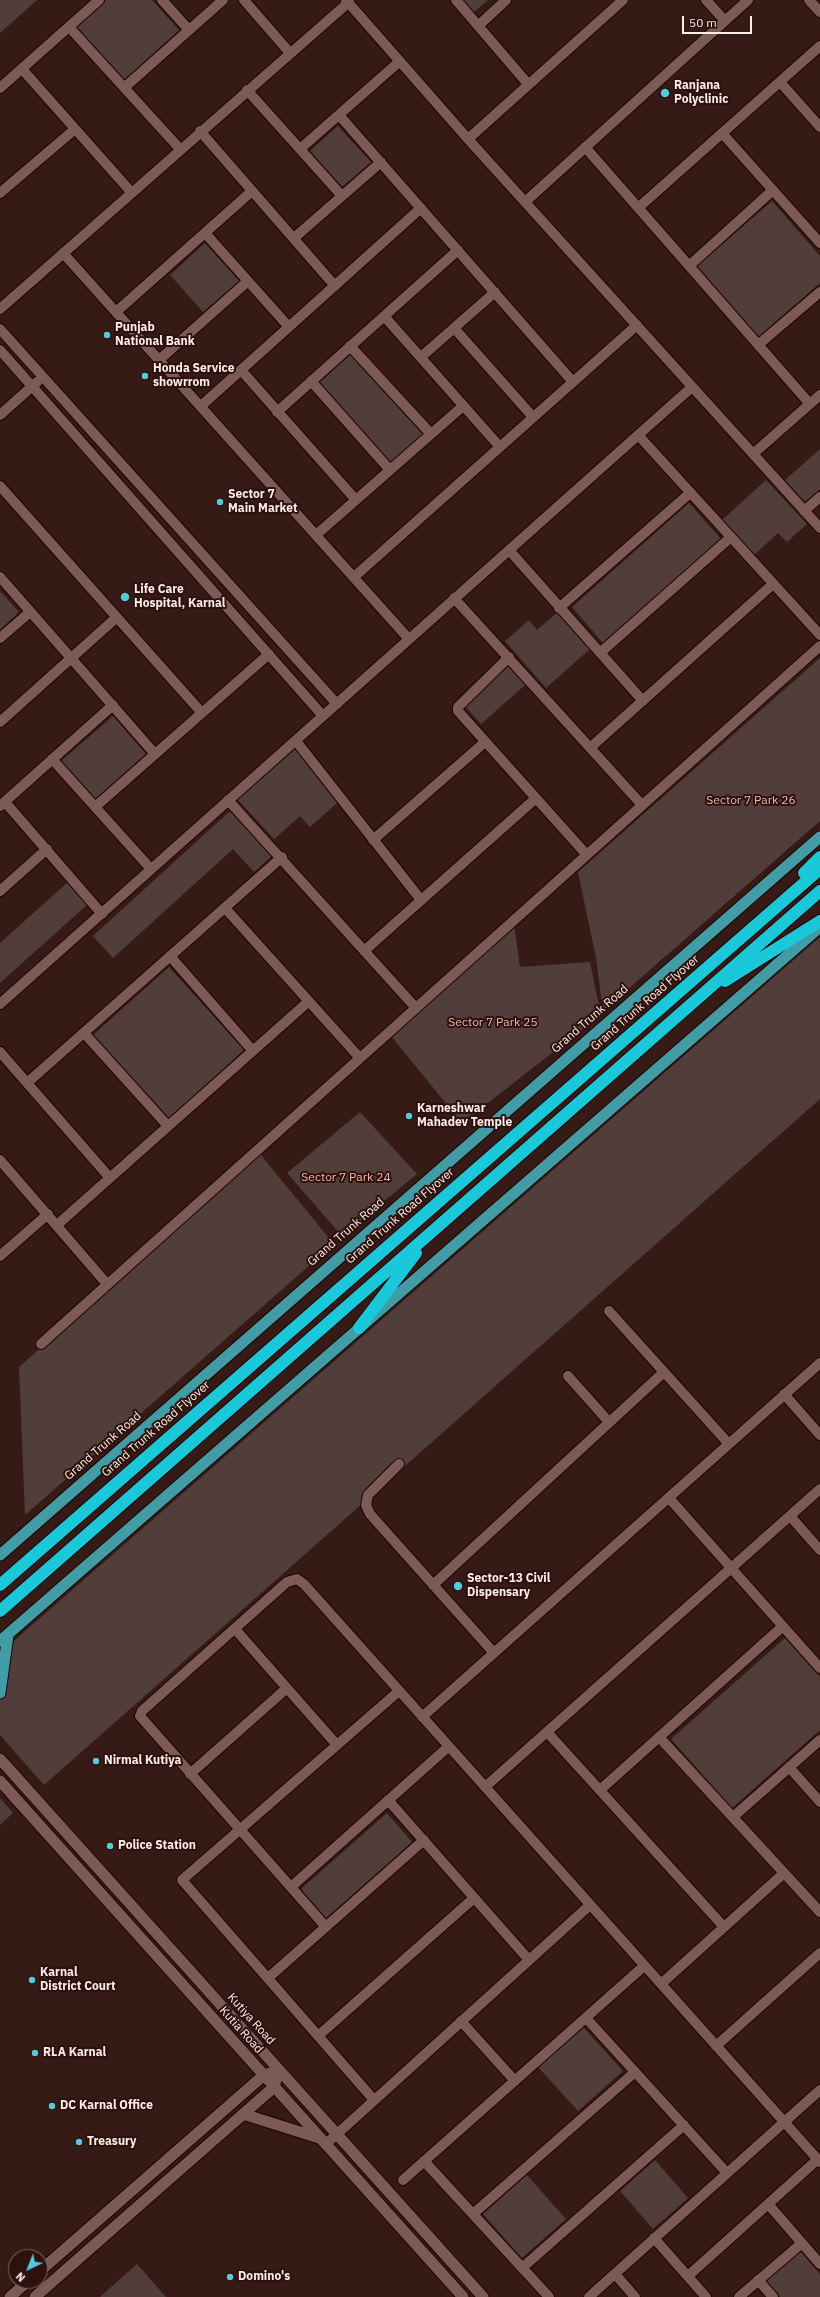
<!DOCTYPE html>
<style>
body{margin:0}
#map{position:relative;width:820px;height:2297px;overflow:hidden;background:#361a16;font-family:"IBM Plex Sans",sans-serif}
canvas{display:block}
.north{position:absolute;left:8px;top:2249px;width:40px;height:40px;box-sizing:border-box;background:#2c110d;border:1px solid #806965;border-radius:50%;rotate:223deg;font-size:11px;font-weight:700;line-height:16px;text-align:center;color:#fdedea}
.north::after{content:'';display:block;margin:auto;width:14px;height:18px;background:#53cbda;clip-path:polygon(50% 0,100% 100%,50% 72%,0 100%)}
.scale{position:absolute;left:682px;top:16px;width:70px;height:18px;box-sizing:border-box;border:2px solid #fdedea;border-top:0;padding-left:5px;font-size:12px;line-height:14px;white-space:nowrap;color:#fdedea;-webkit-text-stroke:3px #2c110d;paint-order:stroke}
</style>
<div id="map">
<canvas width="820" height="2297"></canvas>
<div class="north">N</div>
<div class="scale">50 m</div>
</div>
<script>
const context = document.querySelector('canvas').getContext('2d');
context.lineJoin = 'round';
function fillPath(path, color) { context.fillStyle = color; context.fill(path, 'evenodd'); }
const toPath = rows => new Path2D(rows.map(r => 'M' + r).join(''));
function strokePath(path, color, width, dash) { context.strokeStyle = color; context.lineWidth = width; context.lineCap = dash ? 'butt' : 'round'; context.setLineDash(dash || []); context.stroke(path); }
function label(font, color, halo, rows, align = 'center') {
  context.font = font + ' "IBM Plex Sans",sans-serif'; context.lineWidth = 4; context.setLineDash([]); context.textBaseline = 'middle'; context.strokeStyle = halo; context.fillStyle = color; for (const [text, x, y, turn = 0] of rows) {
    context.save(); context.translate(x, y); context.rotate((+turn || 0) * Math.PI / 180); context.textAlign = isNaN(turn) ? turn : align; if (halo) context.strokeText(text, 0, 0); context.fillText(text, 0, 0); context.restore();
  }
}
fillPath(toPath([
 [0,0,37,0,0,33],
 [103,0,152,0,179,30,124,80,75,25],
 [463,0,488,0,474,12],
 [338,126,371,162,342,187,310,151],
 [772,201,820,256,820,283,758,337,697,266],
 [205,243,239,281,203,312,170,275],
 [350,355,423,435,391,463,319,383],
 [820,449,820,489,805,502,785,480],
 [766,480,807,524,787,542,778,533,754,555,722,520],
 [689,503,721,539,603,643,572,607],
 [0,591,19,612,0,630],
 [558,612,590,649,546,688,505,641,529,620,537,630],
 [820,658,820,821,603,1011,596,958,578,872],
 [506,664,525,685,481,724,462,703],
 [113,716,146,754,95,799,61,761],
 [296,748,338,802,310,827,300,816,274,839,237,799],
 [230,811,272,856,254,872,233,849,113,958,93,936],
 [68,882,88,904,0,983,0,943],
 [514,924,520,967,590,962,601,1015,462,1123,391,1036],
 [820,937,820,1099,44,1785,0,1735,0,1653],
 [169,967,244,1050,169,1118,93,1035],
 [360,1112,417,1174,342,1236,287,1173],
 [260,1154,334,1244,25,1515,19,1367],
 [785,1638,820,1677,820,1730,732,1808,671,1739],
 [0,1798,13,1813,0,1825],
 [387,1813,412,1842,326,1918,301,1889],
 [583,2027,623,2071,578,2111,538,2067],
 [655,2160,688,2198,653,2229,620,2191],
 [527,2175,566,2219,522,2258,483,2214],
 [800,2251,820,2274,820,2297,780,2297,766,2280],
 [137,2264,166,2297,100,2297]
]), '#513e3b');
const minor = toPath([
 [162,0,189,30],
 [244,0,290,53],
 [346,0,468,139,820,528],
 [456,0,528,84],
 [706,0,725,21],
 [809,0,820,12],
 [478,26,506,0],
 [69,27,180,149],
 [22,69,132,193],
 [780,82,820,127],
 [125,87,223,0],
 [0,88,99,0],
 [247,90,342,196],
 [339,115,573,382],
 [200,131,335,286],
 [722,133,820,243],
 [468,139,623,0],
 [585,147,810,404],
 [300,149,400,61],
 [0,193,75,129],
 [525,202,748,0],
 [638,208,820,46],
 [205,233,289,327],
 [294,238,381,162],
 [63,253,408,638],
 [689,266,773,190],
 [0,309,349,2],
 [116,312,252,191],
 [384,316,500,447],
 [454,328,533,417],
 [0,329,337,704],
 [758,345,820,292],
 [350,346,431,434],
 [0,350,323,716],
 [421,357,495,292],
 [159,360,248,281],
 [241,370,356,500],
 [311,381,390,470],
 [201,406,421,208],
 [277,412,458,250],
 [0,415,37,382],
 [639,436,820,635],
 [753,454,820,395],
 [0,486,202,713],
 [804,511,820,497],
 [316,535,463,406],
 [509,550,643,701],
 [0,577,155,754],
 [354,577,637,325],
 [454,598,642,805],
 [559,608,690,493],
 [0,638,30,612],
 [600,653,731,537],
 [509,657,458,707,458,711,586,854],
 [0,722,117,617],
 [296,741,421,900],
 [591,747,773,584],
 [52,759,151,869],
 [228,800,415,1007],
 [5,802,102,914],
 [0,806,113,705],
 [95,807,269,654],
 [373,840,485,742],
 [0,891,47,849],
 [225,908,359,1057],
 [364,951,535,799],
 [170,956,253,1051],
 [0,1004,692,387],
 [84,1033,168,1126],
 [0,1052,110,1178],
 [27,1083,282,857],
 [0,1160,107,1284],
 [57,1225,309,1001],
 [0,1256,48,1214],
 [609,1311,729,1444],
 [41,1344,820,646],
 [568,1376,609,1422],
 [784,1394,820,1435],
 [399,1464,368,1495,366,1505,370,1514,494,1653],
 [669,1498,820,1668],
 [790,1516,820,1550],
 [433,1585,664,1372],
 [235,1629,337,1745],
 [422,1717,820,1363],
 [547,1732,724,1927],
 [659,1737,820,1912],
 [789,1767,820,1802],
 [190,1774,287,1688],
 [485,1787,820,1489],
 [600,1790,783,1626],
 [388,1800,529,1960],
 [733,1817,820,1740],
 [291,1887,448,1747],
 [326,1927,140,1716,142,1711,287,1582,297,1579,304,1584,820,2162],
 [268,1978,424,1840],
 [661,1984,784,1873],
 [586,2018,727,2173],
 [461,2021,515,2081],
 [318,2036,474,1898],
 [716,2046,820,1953],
 [374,2100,182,1880,399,1691],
 [326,2144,590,1905],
 [424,2161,549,2297],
 [403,2180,644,1966],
 [768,2204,820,2264],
 [473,2214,635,2072],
 [654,2238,706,2297],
 [522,2268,684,2125],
 [615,2274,635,2297],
 [688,2276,817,2160],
 [758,2280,773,2297],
 [589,2297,820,2090],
 [739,2297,802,2243]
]);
const tertiary = toPath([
 [0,1759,483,2297],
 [0,1781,463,2297],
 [243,2114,319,2138],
 [40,2271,264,2075,270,2073],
 [10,2297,28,2281],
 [35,2297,274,2087,276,2080]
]);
const primary = toPath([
 [0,1555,820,837],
 [0,1641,820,927],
 [0,1693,8,1635]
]);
const motorway = toPath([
 [804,873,820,857],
 [725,981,820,921],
 [359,1328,416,1253],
 [0,1585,820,869],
 [0,1611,820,891]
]);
strokePath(minor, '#1c0403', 12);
strokePath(tertiary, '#1c0403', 13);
strokePath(primary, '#1c0403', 13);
strokePath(motorway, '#1c0403', 14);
strokePath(minor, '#7c5a55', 10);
strokePath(tertiary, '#7c5a55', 11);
strokePath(primary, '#429ca5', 11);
strokePath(motorway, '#1bc8da', 12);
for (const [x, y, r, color] of [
 [665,93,5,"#53cbda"],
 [107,335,4,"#53cbda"],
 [145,376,4,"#53cbda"],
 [220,502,4,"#53cbda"],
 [125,597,5,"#53cbda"],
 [409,1116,4,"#53cbda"],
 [458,1586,5,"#53cbda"],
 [96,1761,4,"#53cbda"],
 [110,1846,4,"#53cbda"],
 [32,1980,4,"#53cbda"],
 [35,2053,4,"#53cbda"],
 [52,2106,4,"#53cbda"],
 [79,2142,4,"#53cbda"],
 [230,2277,4,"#53cbda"]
]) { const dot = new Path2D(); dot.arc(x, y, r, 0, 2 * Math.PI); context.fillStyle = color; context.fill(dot); strokePath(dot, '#2c110d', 1.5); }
label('bold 12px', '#fdedea', '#2c110d', [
 ["Ranjana",674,86],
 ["Polyclinic",674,100],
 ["Punjab",115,328],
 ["National Bank",115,342],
 ["Honda Service",153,369],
 ["showrrom",153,383],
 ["Sector 7",228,495],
 ["Main Market",228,509],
 ["Life Care",134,590],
 ["Hospital, Karnal",134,604],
 ["Karneshwar",417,1109],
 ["Mahadev Temple",417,1123],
 ["Sector-13 Civil",467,1579],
 ["Dispensary",467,1593],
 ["Nirmal Kutiya",104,1761],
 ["Police Station",118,1846],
 ["Karnal",40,1973],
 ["District Court",40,1987],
 ["RLA Karnal",43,2053],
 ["DC Karnal Office",60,2106],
 ["Treasury",87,2142],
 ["Domino's",238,2277]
], 'left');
label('12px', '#f1b6ad', '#2c110d', [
 ["Sector 7 Park 26",751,801],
 ["Sector 7 Park 25",493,1023],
 ["Sector 7 Park 24",346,1178]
]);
label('12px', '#fdedea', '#2c110d', [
 ["Grand Trunk Road Flyover",645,1003,-41],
 ["Grand Trunk Road",590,1019,-41],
 ["Grand Trunk Road Flyover",400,1216,-41],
 ["Grand Trunk Road",346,1232,-41],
 ["Grand Trunk Road Flyover",156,1429,-41],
 ["Grand Trunk Road",103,1446,-41],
 ["Kutiya Road",251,2019,48],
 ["Kutia Road",241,2030,48]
]);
</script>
